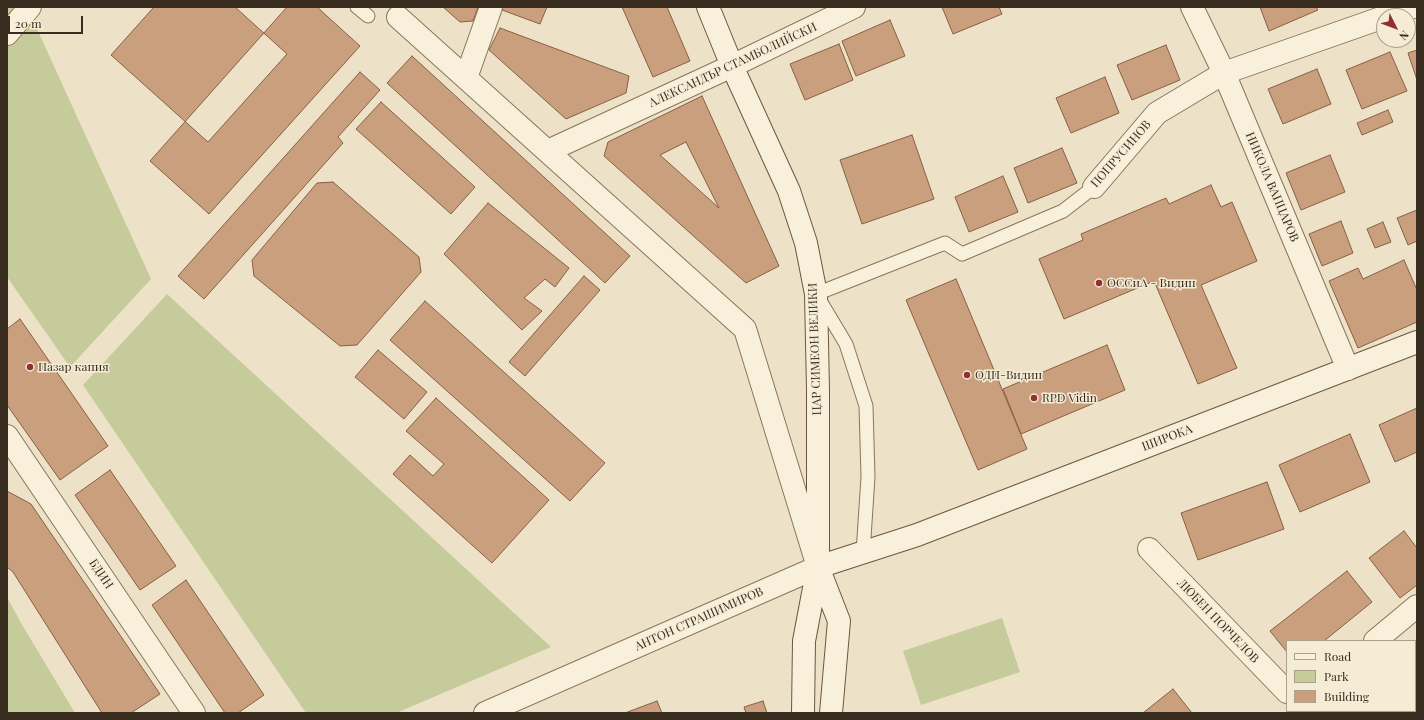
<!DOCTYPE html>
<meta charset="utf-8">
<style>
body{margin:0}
#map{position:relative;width:1424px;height:720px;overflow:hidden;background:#ede2c7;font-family:"Playfair Display",serif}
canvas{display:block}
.frame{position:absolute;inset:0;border:8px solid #392d20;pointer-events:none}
.legend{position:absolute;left:1286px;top:640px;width:130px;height:72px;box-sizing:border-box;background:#f5ecd6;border:1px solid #aaa08d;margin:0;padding:5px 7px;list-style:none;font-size:12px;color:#392d20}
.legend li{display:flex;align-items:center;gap:8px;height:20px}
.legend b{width:20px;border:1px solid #aaa08d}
.north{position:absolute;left:1376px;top:8px;width:40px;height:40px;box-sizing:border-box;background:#f5ecd6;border:1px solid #aaa08d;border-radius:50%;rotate:132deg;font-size:11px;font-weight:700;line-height:16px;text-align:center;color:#392d20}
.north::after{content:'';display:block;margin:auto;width:14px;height:18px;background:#95302f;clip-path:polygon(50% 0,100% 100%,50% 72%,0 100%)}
.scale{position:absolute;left:8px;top:16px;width:75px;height:18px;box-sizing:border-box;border:2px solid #392d20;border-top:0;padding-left:5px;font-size:12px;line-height:14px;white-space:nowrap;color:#392d20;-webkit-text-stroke:3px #f5ecd6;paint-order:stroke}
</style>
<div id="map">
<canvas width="1424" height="720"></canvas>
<div class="frame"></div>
<ul class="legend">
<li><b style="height:5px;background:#f8f0da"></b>Road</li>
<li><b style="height:11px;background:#c5cb9b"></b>Park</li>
<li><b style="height:11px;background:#ca9f7e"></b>Building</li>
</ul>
<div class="north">N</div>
<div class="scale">20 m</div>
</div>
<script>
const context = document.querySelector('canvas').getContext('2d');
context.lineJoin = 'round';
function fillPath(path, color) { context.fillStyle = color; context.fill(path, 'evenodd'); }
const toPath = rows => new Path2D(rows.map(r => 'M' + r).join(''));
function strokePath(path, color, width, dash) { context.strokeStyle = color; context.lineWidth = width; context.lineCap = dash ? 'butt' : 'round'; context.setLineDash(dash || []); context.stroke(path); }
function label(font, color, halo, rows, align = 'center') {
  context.font = font + ' "Playfair Display",serif'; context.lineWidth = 3; context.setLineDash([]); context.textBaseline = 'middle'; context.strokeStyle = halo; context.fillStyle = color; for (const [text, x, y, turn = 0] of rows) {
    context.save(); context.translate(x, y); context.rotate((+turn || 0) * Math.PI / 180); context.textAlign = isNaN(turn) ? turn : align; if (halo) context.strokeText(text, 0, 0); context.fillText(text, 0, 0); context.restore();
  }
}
fillPath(toPath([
 [7,7,27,7,151,279,70,367,7,277],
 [167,294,551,647,396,713,306,713,83,385],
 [7,597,21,623,75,713,7,713],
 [1002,618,1020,672,921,705,903,651]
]), '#c5cb9b');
const building = toPath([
 [154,7,235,7,287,54,208,142,111,55,154,7],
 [287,7,317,7,360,46,209,214,150,161,287,7],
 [443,7,478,7,473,21,460,22,443,7],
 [503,7,547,7,540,24,502,10,503,7],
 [622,7,667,7,690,61,653,77,622,7],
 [942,7,999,7,1002,14,953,34,942,7],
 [1260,7,1316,7,1318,10,1269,31,1260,7],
 [890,20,905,56,856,76,842,41,890,20],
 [500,28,629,76,626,93,566,119,489,50,500,28],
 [839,44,853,80,805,100,790,64,839,44],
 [1166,45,1180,80,1132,100,1117,65,1166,45],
 [1417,50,1417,80,1408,53,1417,50],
 [1390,52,1407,91,1362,109,1346,70,1390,52],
 [412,56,630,256,605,283,387,83,412,56],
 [1317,69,1331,104,1283,124,1268,89,1317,69],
 [360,72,380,90,338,137,343,143,204,299,178,276,360,72],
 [1105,77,1119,113,1071,133,1056,98,1105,77],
 [702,96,779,266,746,283,604,156,608,142,702,96],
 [686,142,719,208,660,155,686,142],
 [381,102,475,187,451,214,356,129,381,102],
 [1388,110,1393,122,1362,135,1357,123,1388,110],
 [912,135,934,199,862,224,840,160,912,135],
 [1062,148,1077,183,1028,203,1014,168,1062,148],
 [1330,155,1345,192,1301,210,1286,173,1330,155],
 [1003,176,1018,212,969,232,955,197,1003,176],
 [333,182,419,257,421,272,357,345,340,346,254,276,252,260,317,183,333,182],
 [1211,185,1221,207,1232,202,1257,261,1201,285,1237,368,1198,384,1154,281,1064,319,1039,259,1083,240,1081,234,1166,198,1169,204,1211,185],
 [488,203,569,268,555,287,545,279,524,298,542,311,522,330,444,254,488,203],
 [1417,210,1417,241,1408,245,1397,218,1417,210],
 [1341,221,1353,253,1322,266,1309,234,1341,221],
 [1383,222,1391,242,1375,248,1367,229,1383,222],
 [1404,260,1417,290,1417,322,1358,348,1329,281,1358,268,1363,279,1404,260],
 [584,276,600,290,525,376,509,362,584,276],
 [956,279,1027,449,978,470,906,300,956,279],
 [425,301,605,463,570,501,390,340,425,301],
 [20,319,108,446,60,480,7,405,7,329,20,319],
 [1107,345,1125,390,1021,434,1003,389,1107,345],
 [378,350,427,392,404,419,355,377,378,350],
 [436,398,549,500,492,563,393,474,410,455,433,476,444,464,406,431,436,398],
 [1417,408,1417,452,1395,462,1379,425,1417,408],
 [1350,434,1370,482,1300,512,1279,465,1350,434],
 [110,470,176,566,140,590,75,495,110,470],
 [1267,482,1284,529,1198,560,1181,513,1267,482],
 [7,491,31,504,160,694,131,713,102,713,13,572,7,567,7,491],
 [1404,531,1417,548,1417,585,1400,598,1369,558,1404,531],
 [1347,571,1372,602,1324,641,1287,641,1287,652,1270,631,1347,571],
 [186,580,264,695,238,713,225,713,152,605,186,580],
 [1415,642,1417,644,1417,682,1415,683,1415,642],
 [1173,689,1192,713,1143,713,1173,689],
 [657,701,662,713,625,713,657,701],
 [763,701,767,713,746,713,744,707,763,701],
 [1331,711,1391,711,1393,713,1333,713,1331,711]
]);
fillPath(building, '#ca9f7e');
strokePath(building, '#875f43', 1);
const lane = toPath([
 [357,7,368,16],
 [863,553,868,477,866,406,846,344,816,294,945,243,962,254,1063,211,1094,187]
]);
const street = toPath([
 [1192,7,1224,73,1348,369],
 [1387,16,1413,7],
 [398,17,745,329,818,567,485,713],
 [7,34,30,7],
 [466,78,491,7],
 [548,151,732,66,854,7],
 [1094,187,1157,113,1224,73,1384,17],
 [7,436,194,713],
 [1149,549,1287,692],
 [1375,641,1417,606],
 [1305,711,1307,713]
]);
const secondary = toPath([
 [708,7,732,66,789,191,806,243,816,294,818,390,818,567,804,641,803,713],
 [818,567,917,535,1417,342],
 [818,567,839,621,831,713]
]);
strokePath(lane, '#88755d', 15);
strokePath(street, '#88755d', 24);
strokePath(secondary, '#6a5640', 24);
strokePath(lane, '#f8f0da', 13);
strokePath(street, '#f8f0da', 22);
strokePath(secondary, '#f8f0da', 22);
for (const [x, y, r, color] of [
 [1099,283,4,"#95302f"],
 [30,367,4,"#95302f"],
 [967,375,4,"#95302f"],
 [1034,398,4,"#95302f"]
]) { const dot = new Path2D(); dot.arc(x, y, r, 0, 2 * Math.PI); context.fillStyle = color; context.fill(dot); strokePath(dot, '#f5ecd6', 1.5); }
label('12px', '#392d20', '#f5ecd6', [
 ["АЛЕКСАНДЪР СТАМБОЛИЙСКИ",733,65,-25],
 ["ПОПРУСИНОВ",1121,154,-49],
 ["НИКОЛА ВАПЦАРОВ",1272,187,67],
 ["ЦАР СИМЕОН ВЕЛИКИ",815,349,-92],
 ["ШИРОКА",1167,438,-21],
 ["БДИН",101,574,56],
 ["АНТОН СТРАШИМИРОВ",699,619,-24],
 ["ЛЮБЕН ПОРЧЕЛОВ",1218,621,46]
]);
label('12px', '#392d20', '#f5ecd6', [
 ["ОССиА - Видин",1107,283],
 ["Пазар капия",38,367],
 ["ОДП-Видин",975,375],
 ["RPD Vidin",1042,398]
], 'left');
</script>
